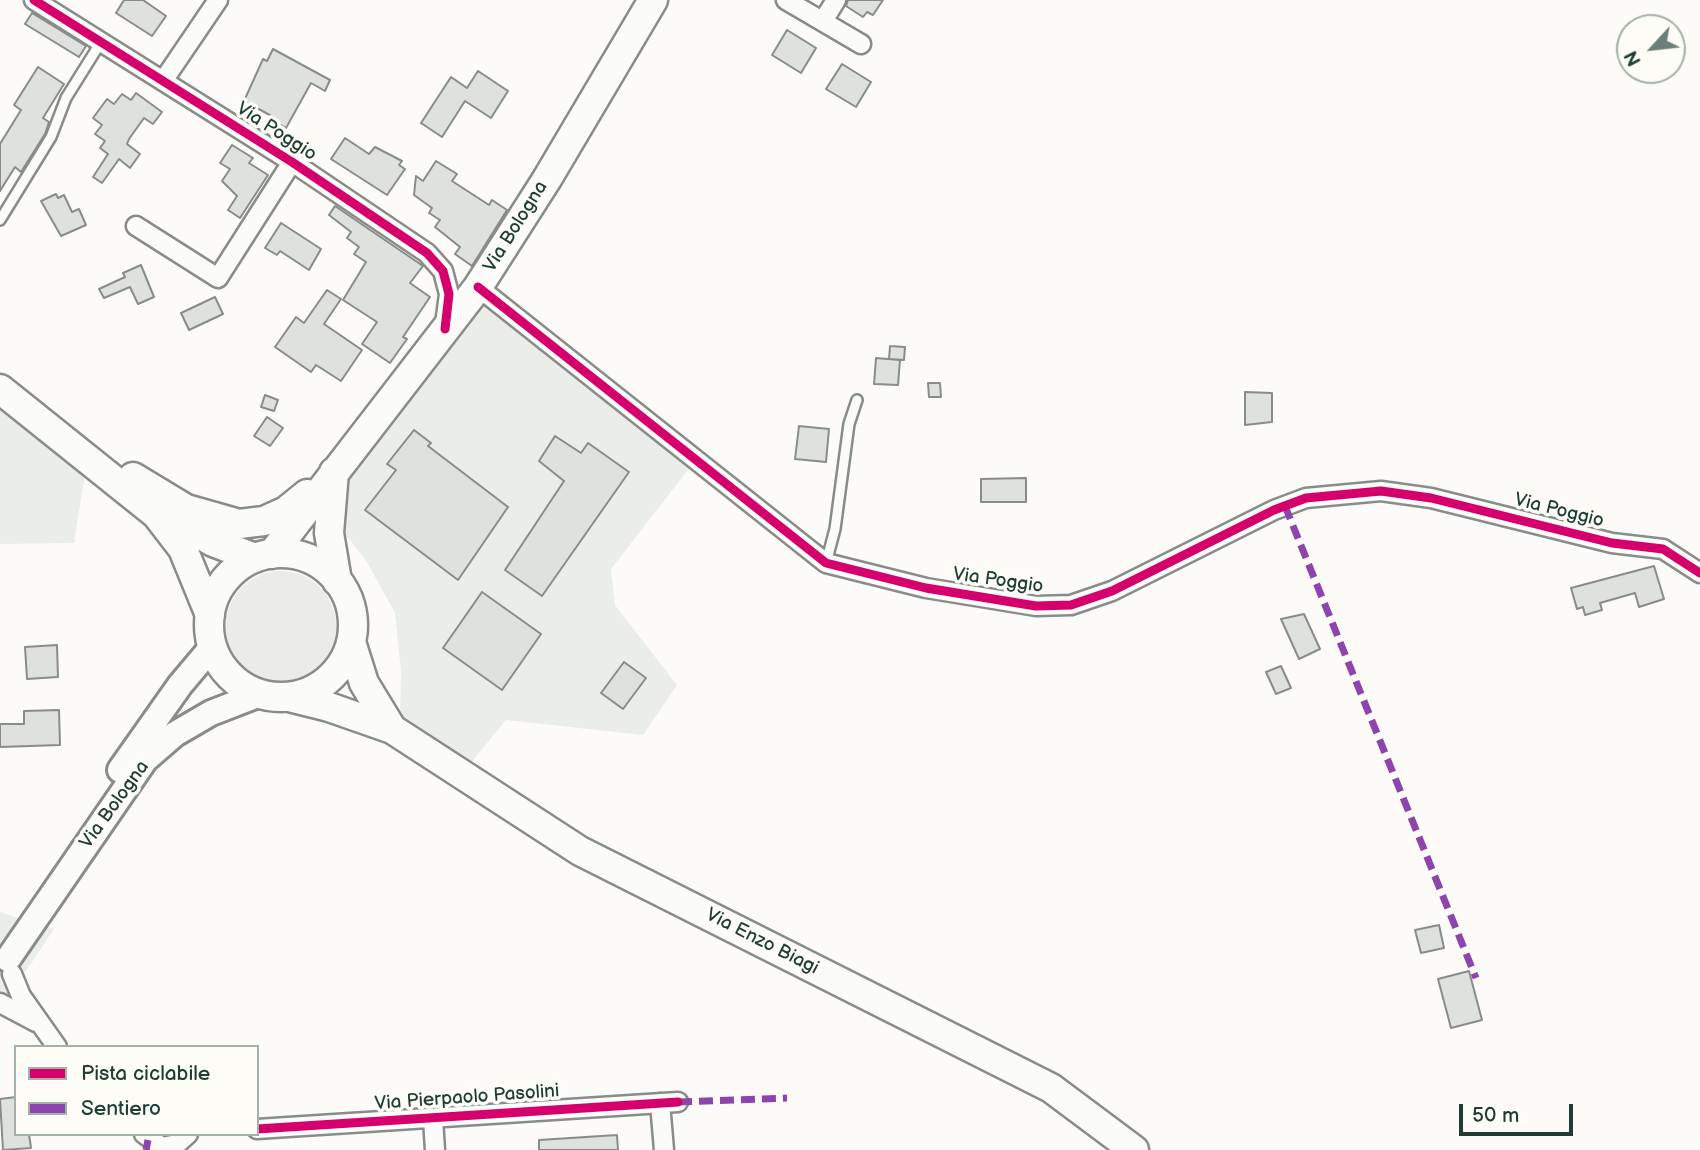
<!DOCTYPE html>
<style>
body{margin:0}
#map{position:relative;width:1700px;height:1150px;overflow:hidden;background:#fcfbf8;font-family:"Balsamiq Sans",sans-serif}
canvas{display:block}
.legend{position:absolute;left:14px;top:1045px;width:245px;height:91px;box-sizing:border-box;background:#fdfcf7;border:2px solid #a4b0a9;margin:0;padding:9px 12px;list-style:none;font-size:21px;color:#1f3d34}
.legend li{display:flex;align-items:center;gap:14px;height:35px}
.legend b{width:35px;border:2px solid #a4b0a9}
.north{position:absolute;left:1616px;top:14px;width:70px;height:70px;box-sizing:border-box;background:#fdfcf7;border:2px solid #a4b0a9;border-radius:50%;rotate:243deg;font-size:19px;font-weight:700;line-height:28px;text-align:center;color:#1f3d34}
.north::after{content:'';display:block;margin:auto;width:24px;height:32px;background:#6c8079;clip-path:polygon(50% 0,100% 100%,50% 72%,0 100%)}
.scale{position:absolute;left:1459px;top:1104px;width:114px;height:32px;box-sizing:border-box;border:4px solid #1f3d34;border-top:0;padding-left:9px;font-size:21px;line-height:24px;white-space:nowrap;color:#1f3d34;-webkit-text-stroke:5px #fdfcf7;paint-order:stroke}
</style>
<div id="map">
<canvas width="1700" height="1150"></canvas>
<ul class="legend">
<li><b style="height:9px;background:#d6006c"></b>Pista ciclabile</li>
<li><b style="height:9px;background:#8e44ad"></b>Sentiero</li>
</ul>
<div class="north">N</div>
<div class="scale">50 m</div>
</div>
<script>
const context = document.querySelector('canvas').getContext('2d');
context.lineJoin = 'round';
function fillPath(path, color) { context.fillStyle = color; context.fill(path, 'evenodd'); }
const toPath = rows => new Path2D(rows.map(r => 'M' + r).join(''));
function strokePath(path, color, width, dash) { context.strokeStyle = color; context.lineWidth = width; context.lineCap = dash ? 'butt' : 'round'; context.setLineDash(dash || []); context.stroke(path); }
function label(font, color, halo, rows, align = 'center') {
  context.font = font + ' "Balsamiq Sans",sans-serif'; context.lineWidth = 7; context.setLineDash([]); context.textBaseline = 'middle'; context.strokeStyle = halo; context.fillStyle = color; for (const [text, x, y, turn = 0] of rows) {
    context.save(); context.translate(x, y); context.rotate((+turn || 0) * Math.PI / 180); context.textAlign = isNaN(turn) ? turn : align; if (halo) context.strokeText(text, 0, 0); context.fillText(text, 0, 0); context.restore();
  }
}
fillPath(toPath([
 [497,288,698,457,611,569,615,605,677,685,643,735,506,720,466,769,400,720,401,671,395,613,367,562,346,535,330,478,463,301],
 [0,399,86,467,74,543,0,544],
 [0,912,54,929,0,1010]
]), '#ebede8');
fillPath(toPath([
 '226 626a55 55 0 1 1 110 0a55 55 0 1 1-110 0Z'
]), '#ebece8');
const building = toPath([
 [124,0,143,0,166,16,152,36,116,13,124,0],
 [848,0,883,0,873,15,867,12,863,17,846,6,848,0],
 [32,13,86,46,79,57,25,24,32,13],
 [787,30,816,48,801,73,772,55,787,30],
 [273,49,330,80,325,91,311,83,286,128,275,122,277,119,244,101,263,59,267,61,273,49],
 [842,64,871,82,856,107,826,89,842,64],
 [38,67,64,84,43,118,49,122,45,134,21,172,15,167,0,191,0,144,21,110,14,105,38,67],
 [478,71,508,91,491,118,465,101,442,137,421,123,451,77,467,88,478,71],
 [136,93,162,112,153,124,144,118,129,139,127,144,140,154,130,168,119,159,102,183,93,177,108,154,100,148,105,141,95,134,102,125,93,118,107,99,114,104,122,94,131,100,136,93],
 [345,138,369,154,375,147,402,161,399,165,405,169,387,195,331,159,345,138],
 [232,145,253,158,249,163,268,175,240,218,228,210,237,196,222,181,230,169,220,163,232,145],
 [436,161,457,174,452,181,489,205,492,200,507,210,472,266,455,254,460,247,435,227,440,220,429,213,432,208,414,195,416,176,423,181,436,161],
 [56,194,58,198,64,195,72,212,79,209,86,225,61,236,41,201,56,194],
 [335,206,423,266,410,283,430,297,403,337,407,339,390,363,362,344,377,322,343,300,366,262,354,254,359,247,347,238,351,232,329,215,335,206],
 [281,223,321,249,309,270,280,251,277,255,265,248,281,223],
 [141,265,154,297,138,304,130,287,104,298,99,289,125,277,123,273,141,265],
 [327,290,341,299,324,324,362,350,341,381,316,365,311,372,275,347,296,317,304,323,327,290],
 [215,297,223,314,189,330,181,313,215,297],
 [890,346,905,347,904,360,889,359,890,346],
 [876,358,900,360,898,385,874,384,876,358],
 [928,383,940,383,941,397,929,397,928,383],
 [1245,392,1272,393,1272,422,1245,425,1245,392],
 [265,395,278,400,274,411,261,407,265,395],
 [267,417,283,428,270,446,254,436,267,417],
 [799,426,829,429,826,462,795,459,799,426],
 [414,430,431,443,428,446,508,507,458,580,365,510,396,470,387,464,414,430],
 [555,436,581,453,588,443,629,472,542,596,505,570,564,481,539,461,555,436],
 [1026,478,1026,502,981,502,981,479,1026,478],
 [1654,566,1664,599,1639,607,1635,593,1600,603,1602,610,1585,615,1583,607,1577,609,1571,588,1654,566],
 [482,592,541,634,502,690,443,648,482,592],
 [1304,614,1320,649,1299,659,1281,619,1304,614],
 [57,645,58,677,27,679,25,647,57,645],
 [624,662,646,678,623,709,601,693,624,662],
 [1281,666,1291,688,1276,694,1266,672,1281,666],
 [59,710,60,745,0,747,0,724,24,724,24,711,59,710],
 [1439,925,1444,948,1421,953,1415,930,1439,925],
 [1469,971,1482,1020,1451,1028,1438,979,1469,971],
 [16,1097,16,1134,29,1134,31,1148,3,1150,0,1099,16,1097],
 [617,1135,618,1150,539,1150,539,1140,617,1135]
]);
fillPath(building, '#dfe1de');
strokePath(building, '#888d8a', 2);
const service = toPath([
 [0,220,51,137,66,98,101,42],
 [826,563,835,529,849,424,857,400]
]);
const minor = toPath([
 [34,0,292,162,427,253,443,271,449,294,445,324],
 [786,0,861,44],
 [823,21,836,0],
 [163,81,218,0],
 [136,226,218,278,292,162],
 [478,287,826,563,926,588,1036,606,1071,605,1112,591,1274,510,1306,498,1381,491,1431,498,1612,543,1663,549,1700,573],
 [12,974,21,996,57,1047],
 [0,1003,36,1022],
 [660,1103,664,1150],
 [433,1119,435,1150],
 [257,1129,678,1102],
 [144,1134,162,1147,177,1144,188,1134]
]);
const secondary = toPath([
 [120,770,180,685,212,647],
 [8,959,145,760,175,734,211,713,260,694]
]);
const primary = toPath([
 [0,389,156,514,183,549,210,615],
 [334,472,329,533,337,581],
 [133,477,186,509,239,524,264,521,286,511,307,494],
 [170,516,213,542,255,558],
 '209 625a72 72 0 1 1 144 0a72 72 0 1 1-144 0Z',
 [272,554,478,287,547,179,653,0],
 [351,642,364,683,392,729],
 [289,697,329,707,392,729,580,851,1051,1088,1134,1150]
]);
strokePath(service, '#888d8a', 14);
strokePath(minor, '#888d8a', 23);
strokePath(secondary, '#888d8a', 30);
strokePath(primary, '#888d8a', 33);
strokePath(service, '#fbfbf9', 9);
strokePath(minor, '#fbfbf9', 18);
strokePath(secondary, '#fbfbf9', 24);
strokePath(primary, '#fbfbf9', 28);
strokePath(toPath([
 [1285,506,1476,978],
 [678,1102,787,1098],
 [146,1150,148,1140]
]), '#8e44ad', 7, [14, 7]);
strokePath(toPath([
 [34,0,292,162,427,253,443,271,449,294,445,329],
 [478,287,826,563,926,588,1036,606,1071,605,1112,591,1274,510,1306,498,1381,491,1431,498,1612,543,1663,549,1700,573],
 [257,1129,678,1102]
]), '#d6006c', 9);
label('19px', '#1f3d34', '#fdfcf7', [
 ["Via Poggio",276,132,33],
 ["Via Bologna",516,227,-58],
 ["Via Poggio",1559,511,14],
 ["Via Poggio",998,581,8],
 ["Via Bologna",115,805,-54],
 ["Via Enzo Biagi",762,942,27],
 ["Via Pierpaolo Pasolini",467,1098,-4]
]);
</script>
